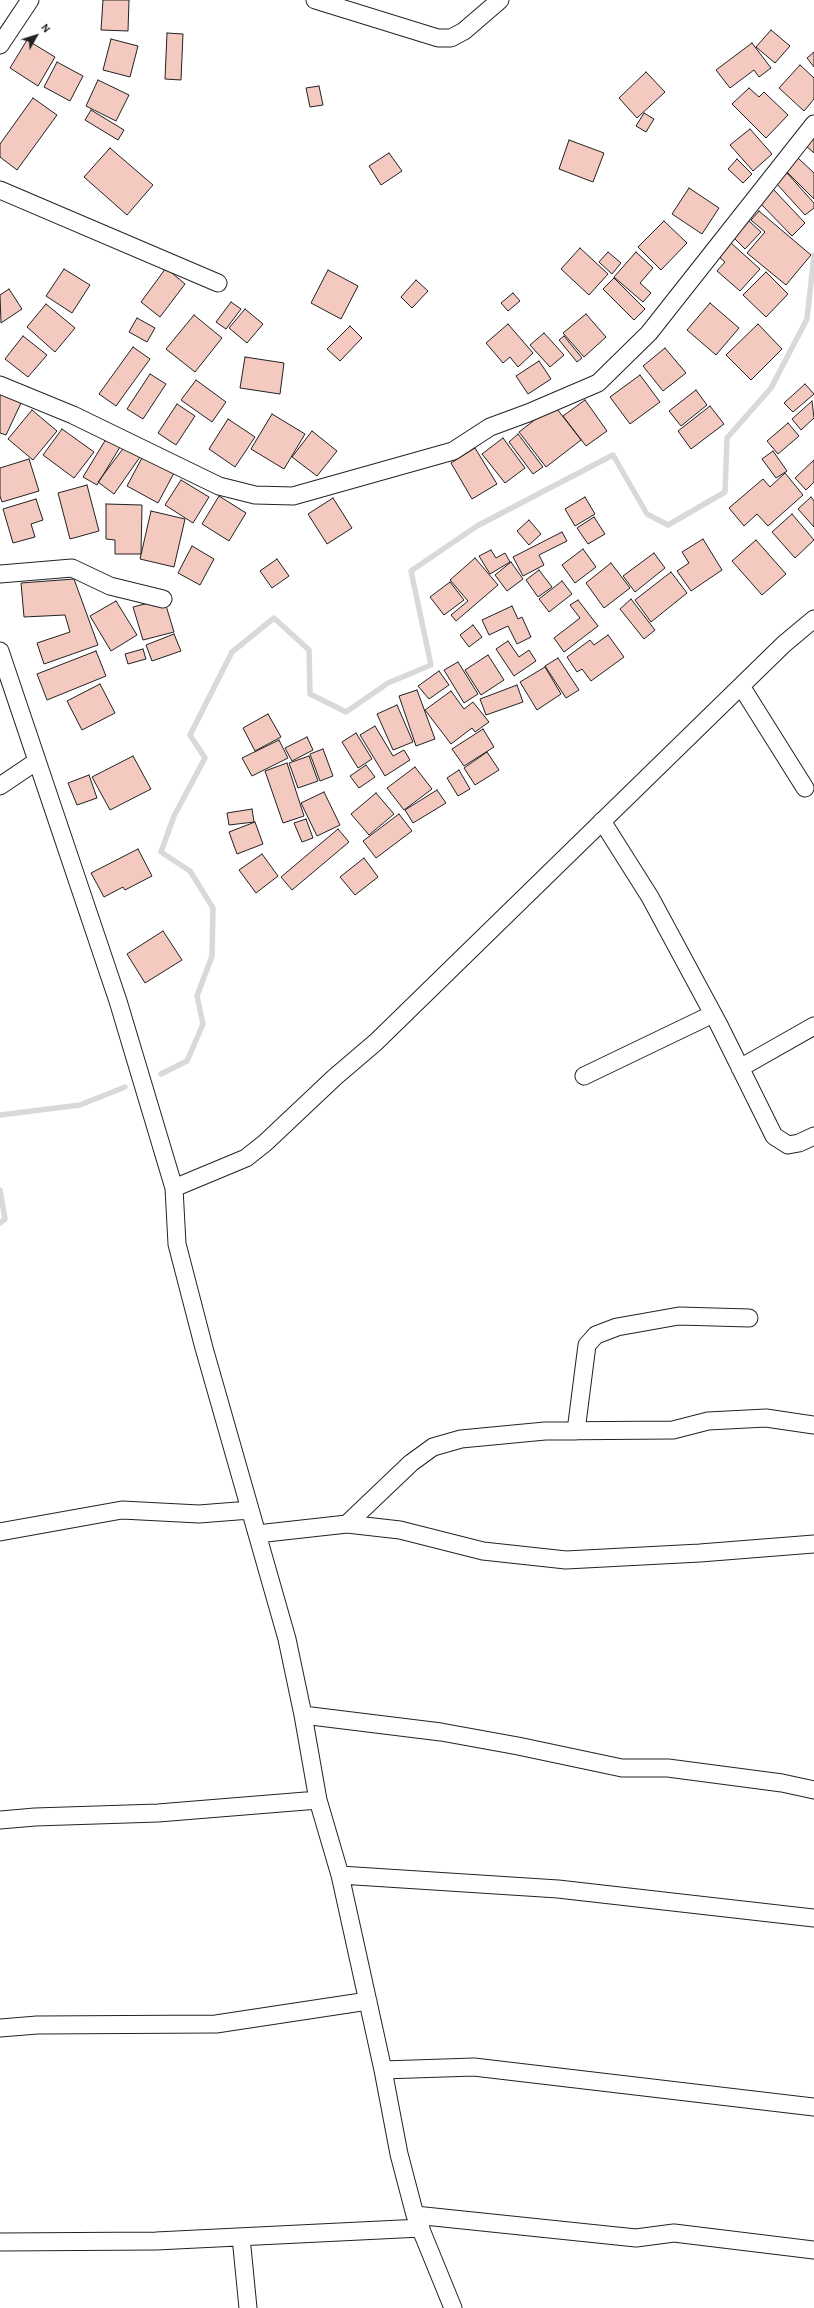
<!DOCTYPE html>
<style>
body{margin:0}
#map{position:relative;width:814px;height:2308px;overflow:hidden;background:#fff;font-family:"Alegreya Sans",sans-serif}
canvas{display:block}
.north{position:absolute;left:16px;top:16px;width:40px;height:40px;-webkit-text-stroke:3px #fff;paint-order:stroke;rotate:51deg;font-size:11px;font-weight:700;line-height:16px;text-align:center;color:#222}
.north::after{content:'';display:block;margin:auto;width:14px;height:18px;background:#222;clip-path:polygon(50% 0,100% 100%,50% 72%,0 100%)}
</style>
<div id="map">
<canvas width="814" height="2308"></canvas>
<div class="north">N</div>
</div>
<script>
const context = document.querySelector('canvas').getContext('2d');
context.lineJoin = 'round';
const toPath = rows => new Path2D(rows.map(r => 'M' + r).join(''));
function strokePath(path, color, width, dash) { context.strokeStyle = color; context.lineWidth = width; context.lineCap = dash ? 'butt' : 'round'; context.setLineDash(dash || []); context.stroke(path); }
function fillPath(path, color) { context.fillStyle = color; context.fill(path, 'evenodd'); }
strokePath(toPath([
 [161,1074,187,1061,203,1024,197,996,212,956,213,908,190,871,161,852,174,816,205,758,190,735,232,652,274,618,309,650,310,694,346,712,388,683,431,665,411,571,477,526,613,455,647,514,668,525,725,492,727,438,771,388,807,319,814,255],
 [0,1115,80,1105,125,1087],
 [0,1190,5,1219,0,1223]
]), '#d9d9d9', 5.5);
const building = toPath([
 [103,0,129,0,128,31,101,30,103,0],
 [771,30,790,46,775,63,756,47,771,30],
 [167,33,183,34,181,80,165,79,167,33],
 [111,39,138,46,130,77,103,70,111,39],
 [27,40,55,57,38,86,10,68,27,40],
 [752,43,771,68,759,77,754,70,730,88,716,70,752,43],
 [814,52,814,67,807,58,814,52],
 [57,62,83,76,70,101,44,87,57,62],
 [800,65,814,78,814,99,804,111,779,88,800,65],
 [646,72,665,92,637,118,619,98,646,72],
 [98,80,129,95,116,121,86,106,98,80],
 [319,86,323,105,310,107,306,88,319,86],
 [749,88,759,97,764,92,788,115,766,138,732,104,749,88],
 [33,98,57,115,17,170,0,157,0,144,33,98],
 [91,110,124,130,118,140,85,120,91,110],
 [644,113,654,119,646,132,636,126,644,113],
 [750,129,772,154,753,171,730,145,750,129],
 [814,138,814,153,806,146,814,138],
 [569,140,604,153,593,182,559,169,569,140],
 [110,148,153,185,127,215,84,177,110,148],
 [389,153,402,171,381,185,369,166,389,153],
 [798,158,814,173,814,199,786,171,798,158],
 [737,159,752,174,743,183,728,169,737,159],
 [787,173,814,203,814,208,805,215,776,183,787,173],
 [689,188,719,208,702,234,672,214,689,188],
 [773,189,805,223,792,236,759,202,773,189],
 [759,211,811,255,786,285,747,253,765,232,751,220,759,211],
 [664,221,687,243,661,270,638,247,664,221],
 [749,221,761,232,745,249,734,238,749,221],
 [731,243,760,269,740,291,717,271,725,262,719,257,731,243],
 [580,248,608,274,589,295,561,269,580,248],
 [608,252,621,263,612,274,599,262,608,252],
 [636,252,653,268,640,283,651,293,643,302,614,277,636,252],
 [166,268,185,284,160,317,141,302,166,268],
 [64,269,90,285,72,313,46,296,64,269],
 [328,270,358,286,341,319,311,303,328,270],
 [766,272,788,294,766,317,743,295,766,272],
 [614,278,645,309,634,320,603,289,614,278],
 [416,280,428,291,412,308,401,297,416,280],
 [9,289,22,309,1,323,0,295,9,289],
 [513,293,520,301,508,311,501,303,513,293],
 [231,302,241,309,226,329,216,322,231,302],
 [710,303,739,328,716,355,687,330,710,303],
 [46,304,75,328,55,352,27,327,46,304],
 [245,309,263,324,247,343,229,328,245,309],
 [586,314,606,337,584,357,563,333,586,314],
 [194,315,222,338,195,372,166,349,194,315],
 [137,318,155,328,147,342,129,332,137,318],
 [508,324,533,353,518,367,510,357,503,363,486,343,508,324],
 [758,324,782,349,751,380,726,355,758,324],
 [350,326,362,338,340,361,327,349,350,326],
 [544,333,564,355,550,367,530,345,544,333],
 [23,336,47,355,28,377,5,359,23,336],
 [564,336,582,358,577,362,559,340,564,336],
 [133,347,150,359,116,406,99,394,133,347],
 [665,348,686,373,663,391,643,366,665,348],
 [245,357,284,363,280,394,240,388,245,357],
 [539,361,551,379,528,394,516,376,539,361],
 [150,374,166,384,143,419,127,409,150,374],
 [640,375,660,402,630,424,610,397,640,375],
 [196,380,226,402,212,422,181,400,196,380],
 [805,384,814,394,793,412,784,403,805,384],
 [696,390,707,405,681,426,669,411,696,390],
 [0,393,21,403,6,435,0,433,0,393],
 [585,400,607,431,586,446,563,416,585,400],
 [812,401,814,418,801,430,792,419,812,401],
 [177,404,195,416,176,445,158,433,177,404],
 [554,405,581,440,546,467,519,432,554,405],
 [710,406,724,424,691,449,678,431,710,406],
 [32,410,57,431,33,460,8,439,32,410],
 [272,414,305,434,284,469,251,449,272,414],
 [228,419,255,437,235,467,209,449,228,419],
 [788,423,799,436,778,454,767,441,788,423],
 [62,429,94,452,74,478,43,455,62,429],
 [312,431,337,451,317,476,292,457,312,431],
 [518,434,543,467,533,474,509,442,518,434],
 [503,438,525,468,505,483,482,454,503,438],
 [106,439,120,447,97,485,83,477,106,439],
 [125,446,140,457,114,494,98,482,125,446],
 [475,448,497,484,472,499,451,463,475,448],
 [773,451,787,471,776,478,762,459,773,451],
 [143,456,174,473,158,503,127,486,143,456],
 [29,459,39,491,2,502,0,496,0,468,29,459],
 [814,460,814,482,806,490,795,478,814,460],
 [785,473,803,495,768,526,757,514,744,526,729,508,763,479,770,487,785,473],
 [181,480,209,497,193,523,165,505,181,480],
 [87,485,99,531,70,539,58,493,87,485],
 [219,496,246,513,229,541,202,524,219,496],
 [585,497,595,514,575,526,565,509,585,497],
 [811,497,814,501,814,527,798,509,811,497],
 [333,498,352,528,327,544,308,514,333,498],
 [36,499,43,520,31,524,35,537,13,543,3,509,36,499],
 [106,504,142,505,141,554,115,554,115,540,106,539,106,504],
 [151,511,185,519,174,567,140,559,151,511],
 [792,514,814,540,795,558,772,532,792,514],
 [594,517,605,534,588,544,577,528,594,517],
 [529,520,541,534,529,545,517,531,529,520],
 [562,532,567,541,539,555,544,565,523,576,513,557,562,532],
 [703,539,722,570,691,591,677,571,689,563,682,552,703,539],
 [756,540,786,574,762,595,732,561,756,540],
 [192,546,214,559,200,585,178,573,192,546],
 [583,549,596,567,575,583,562,565,583,549],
 [491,550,496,558,505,553,510,562,490,574,479,556,491,550],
 [654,553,665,568,635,592,623,576,654,553],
 [475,558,498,585,456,621,451,615,468,601,450,580,475,558],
 [277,559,289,576,272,588,260,571,277,559],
 [511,562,523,579,507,591,495,575,511,562],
 [611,563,630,588,604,608,586,583,611,563],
 [539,570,552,587,538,597,526,580,539,570],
 [671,572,687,593,651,622,635,600,671,572],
 [74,579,98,645,44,664,37,643,70,632,65,615,24,617,21,583,74,579],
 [562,581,572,594,549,612,539,599,562,581],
 [450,582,464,600,444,615,430,597,450,582],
 [164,599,174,632,143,640,133,607,164,599],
 [631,599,655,630,644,639,620,609,631,599],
 [578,600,598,626,564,652,554,638,580,618,570,605,578,600],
 [116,601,137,635,111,651,90,616,116,601],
 [512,606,518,619,522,617,531,637,517,644,508,626,489,635,482,620,512,606],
 [473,625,482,637,469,647,460,635,473,625],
 [174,634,181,651,152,661,146,645,174,634],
 [608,635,624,657,591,681,582,669,577,672,567,657,590,640,594,645,608,635],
 [508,641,519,657,529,650,536,661,514,676,496,649,508,641],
 [143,649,146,659,128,664,125,654,143,649],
 [96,651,106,676,47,700,37,674,96,651],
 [488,655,504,680,481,695,465,670,488,655],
 [558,658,579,690,566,698,545,666,558,658],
 [458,662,478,694,464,703,444,670,458,662],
 [545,667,561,694,537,710,520,682,545,667],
 [439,671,449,685,429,699,418,686,439,671],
 [100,684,115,713,82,730,67,701,100,684],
 [517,685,523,702,486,715,480,699,517,685],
 [417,690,435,739,416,746,399,696,417,690],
 [451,691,464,709,473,702,489,722,475,732,472,728,451,744,425,710,451,691],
 [397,705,413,742,393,750,377,714,397,705],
 [268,714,281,737,255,751,243,728,268,714],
 [375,726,393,756,404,750,410,760,385,776,360,735,375,726],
 [483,729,494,747,464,766,452,749,483,729],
 [356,733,372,759,358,768,342,742,356,733],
 [307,737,313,750,292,761,285,748,307,737],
 [279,740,288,758,252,776,242,758,279,740],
 [323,749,333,776,320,781,310,754,323,749],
 [487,752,499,770,475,785,464,768,487,752],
 [133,756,151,789,110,810,92,777,133,756],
 [309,756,318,781,298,788,289,763,309,756],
 [287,763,304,816,283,823,265,771,287,763],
 [366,765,375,777,359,788,350,776,366,765],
 [415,767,432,789,404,810,387,788,415,767],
 [459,770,470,789,458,796,447,778,459,770],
 [89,775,97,798,77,805,68,783,89,775],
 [437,790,446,803,413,823,405,810,437,790],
 [324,792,340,825,317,836,301,803,324,792],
 [376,793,394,814,369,835,351,814,376,793],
 [252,809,254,822,229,825,227,813,252,809],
 [399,814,412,831,376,858,363,841,399,814],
 [306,819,313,838,302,842,294,823,306,819],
 [255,822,263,844,237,854,229,832,255,822],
 [338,829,349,842,292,890,281,877,338,829],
 [138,849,152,876,125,890,123,887,104,897,91,873,138,849],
 [262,854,278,876,256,893,239,870,262,854],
 [364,858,378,877,355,895,340,877,364,858],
 [163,931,182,960,145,983,127,954,163,931]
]);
fillPath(building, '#f3c9c0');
strokePath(building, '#222', 1);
const street = toPath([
 [315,0,438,38,451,38,464,31,500,0],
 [0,45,30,0],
 [0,190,218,283],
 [0,385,73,415,219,486,255,495,293,496,453,451,490,427,528,413,598,383,649,333,814,124],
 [0,574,72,568,110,586,163,599],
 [0,651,118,1001,174,1188,177,1244,204,1348,287,1639,303,1715,318,1800,340,1875,383,2070,399,2154,415,2215,453,2308],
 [741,686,805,788],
 [0,786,37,761],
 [602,821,650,897,719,1025,774,1136,788,1145,799,1143,814,1136],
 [740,1068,814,1026],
 [584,1076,713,1014],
 [174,1188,246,1158,265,1143,335,1077,376,1042,784,644,814,619],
 [576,1431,587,1345,596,1335,617,1327,679,1316,749,1318],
 [347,1524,411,1463,433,1447,461,1439,545,1431,673,1430,708,1421,766,1418,814,1425],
 [0,1532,122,1510,199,1514,250,1510],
 [257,1534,347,1524,400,1530,483,1551,566,1560,700,1553,814,1544],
 [303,1715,441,1732,518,1746,622,1768,668,1768,782,1783,814,1790],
 [0,1820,35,1817,158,1813,318,1800],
 [340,1875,558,1889,814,1918],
 [0,2028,37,2025,216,2024,368,2001],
 [383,2070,474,2067,814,2107],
 [415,2215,636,2238,674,2233,814,2250],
 [241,2237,248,2308],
 [0,2242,156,2241,421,2228]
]);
strokePath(street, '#222', 19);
strokePath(street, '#fff', 17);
</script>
